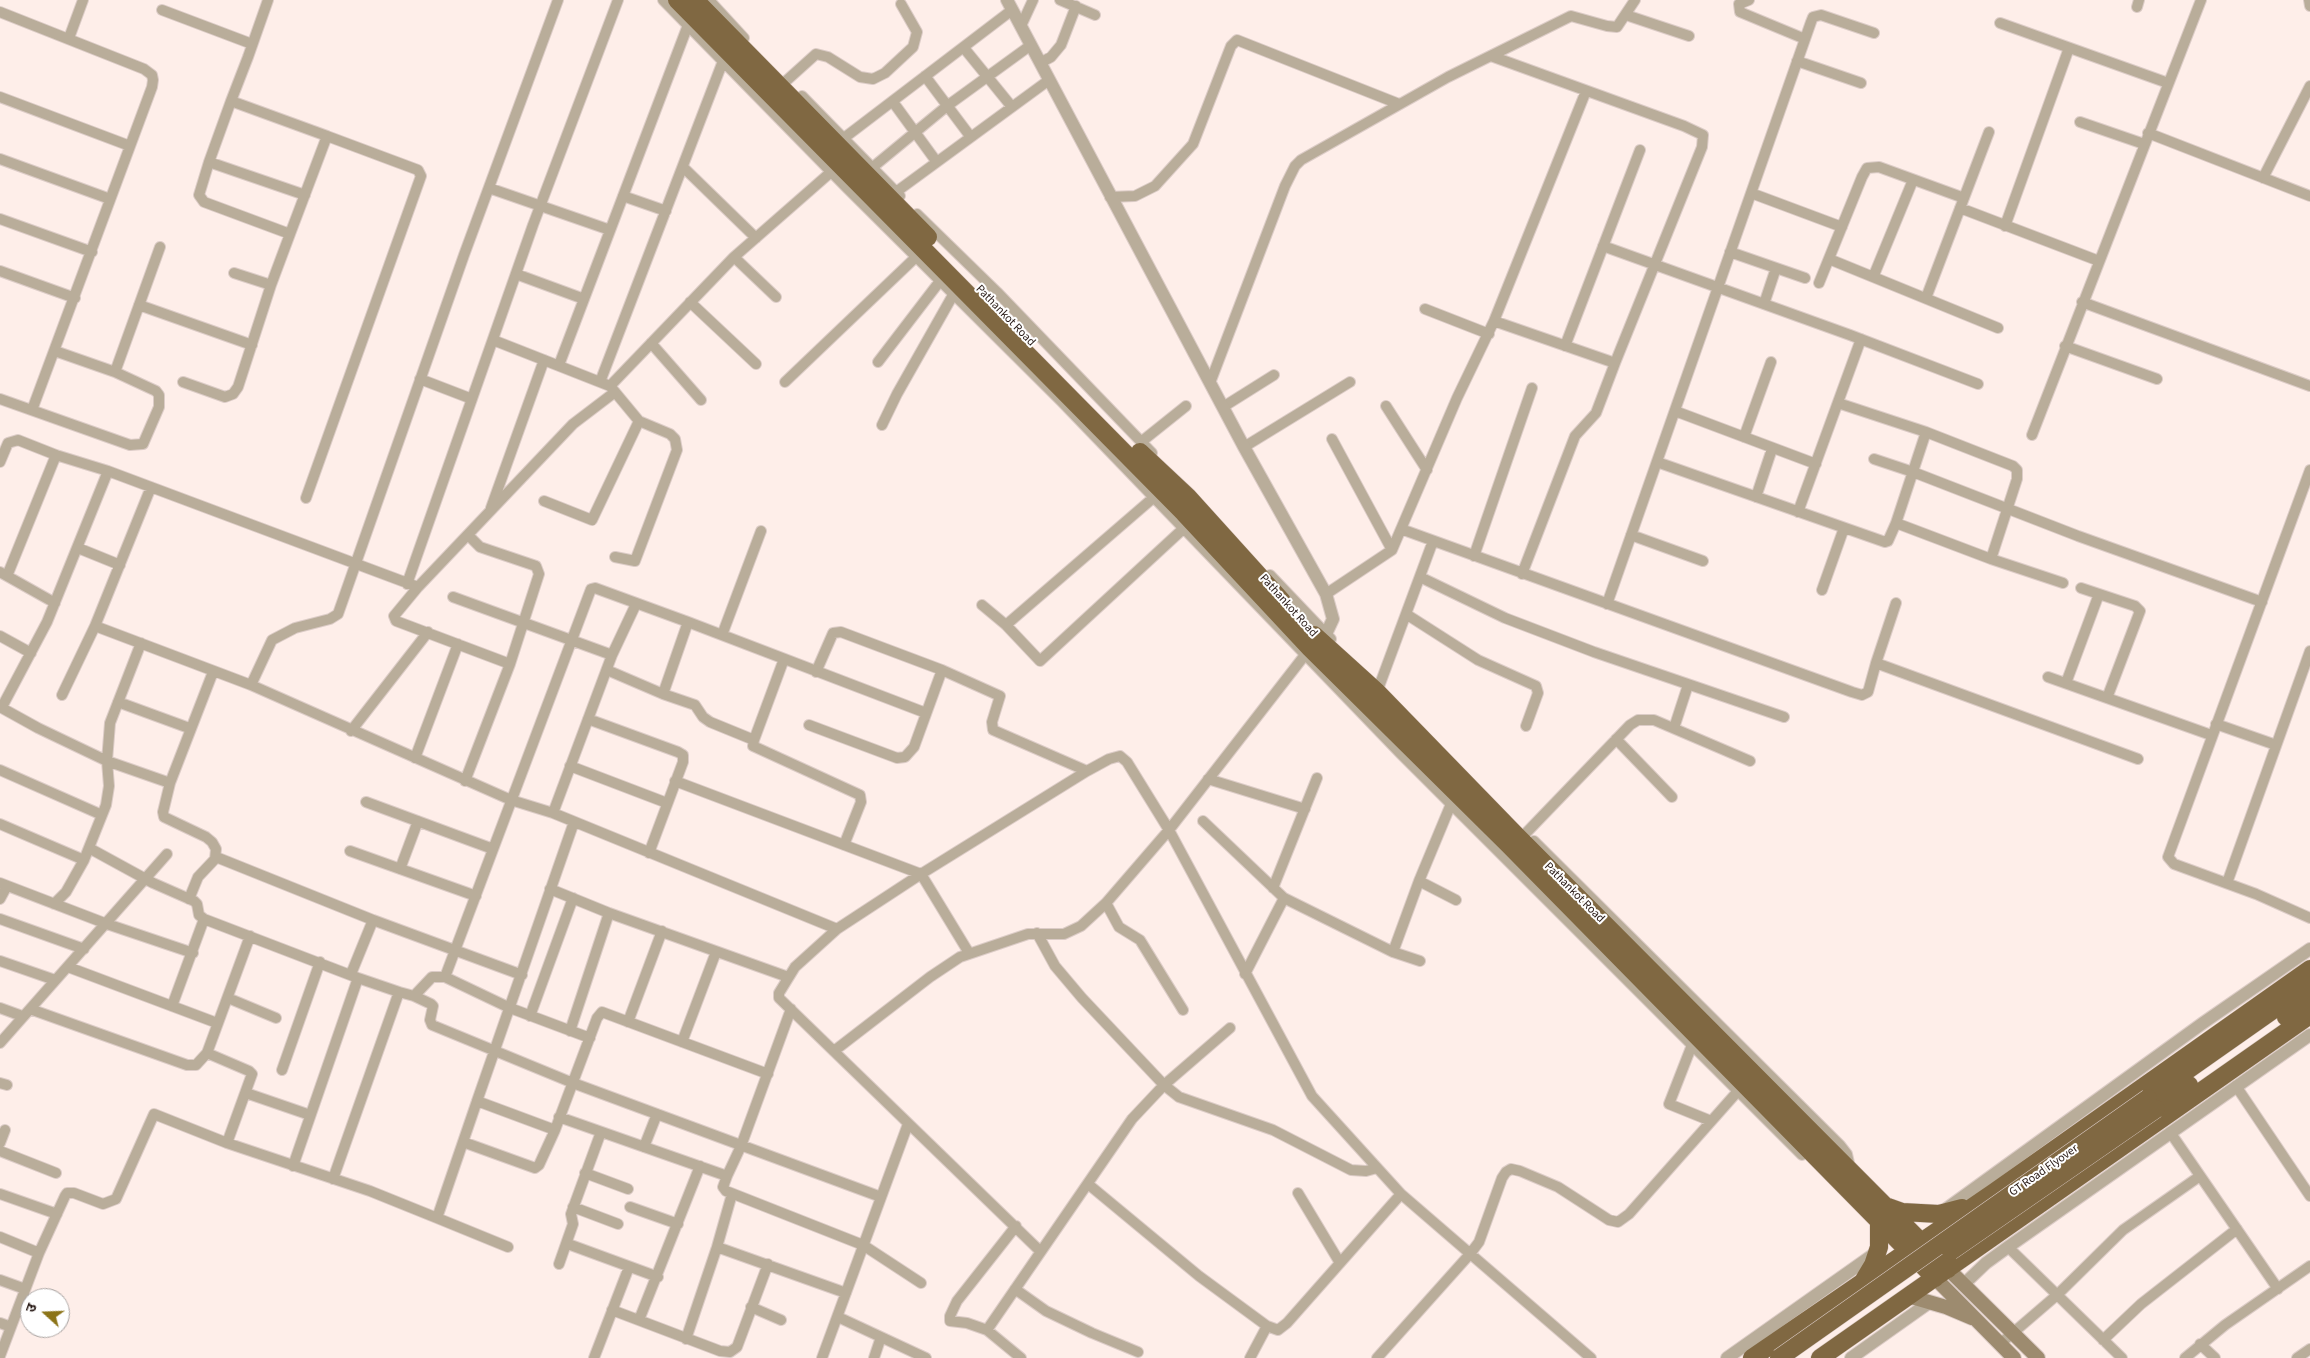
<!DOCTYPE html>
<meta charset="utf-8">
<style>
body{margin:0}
#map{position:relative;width:2310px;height:1358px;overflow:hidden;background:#feeee9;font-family:"Source Sans 3","Noto Sans Devanagari",sans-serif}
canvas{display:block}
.north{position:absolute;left:20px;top:1288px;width:50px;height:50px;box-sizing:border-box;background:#fff;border:1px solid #a9a3a1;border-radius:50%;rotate:290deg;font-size:14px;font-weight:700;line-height:20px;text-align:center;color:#271915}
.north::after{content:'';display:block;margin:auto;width:18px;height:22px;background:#8c7418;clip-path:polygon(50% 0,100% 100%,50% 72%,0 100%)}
</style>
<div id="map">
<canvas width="2310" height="1358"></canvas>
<div class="north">उ</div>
</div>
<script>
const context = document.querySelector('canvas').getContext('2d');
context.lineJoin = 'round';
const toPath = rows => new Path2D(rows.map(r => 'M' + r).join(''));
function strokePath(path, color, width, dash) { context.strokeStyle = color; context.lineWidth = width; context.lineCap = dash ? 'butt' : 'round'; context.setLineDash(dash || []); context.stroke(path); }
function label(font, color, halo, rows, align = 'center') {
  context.font = font + ' "Source Sans 3",sans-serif'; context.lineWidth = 4; context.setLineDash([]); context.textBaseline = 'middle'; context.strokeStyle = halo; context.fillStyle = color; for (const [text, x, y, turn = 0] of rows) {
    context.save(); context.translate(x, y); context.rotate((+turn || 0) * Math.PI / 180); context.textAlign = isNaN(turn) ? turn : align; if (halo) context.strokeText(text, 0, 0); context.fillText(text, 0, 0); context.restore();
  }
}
const minor = toPath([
 [663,0,847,188,1061,401,1401,754,1802,1155],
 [709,0,744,38],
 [1060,0,1095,15],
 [1749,0,1739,4,1740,12,1805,39],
 [2309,0,2310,6],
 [2137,7,2139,0],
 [162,10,252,44],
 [0,12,144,69,152,75,153,80,152,87,32,410],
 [1626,15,1689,36],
 [2000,23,2168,83],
 [1021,26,1033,0],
 [69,38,83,0],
 [964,48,1012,107],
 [1491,56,1684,126,1703,135,1702,147,1615,363,1494,321],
 [1797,61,1861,83],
 [1040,63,1051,57,1061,45,1076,6],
 [925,76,970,136],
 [786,81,816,54,828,57,860,77,873,79,885,73,913,47,917,32,901,4],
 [802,96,900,196],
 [0,97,130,146],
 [231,101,327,136,290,234,204,202,199,195,209,162,231,101,248,57,268,0],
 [893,102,936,161],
 [2080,122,2144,144],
 [2148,133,2310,196],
 [844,138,1012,10],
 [0,159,110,199],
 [209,162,305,195],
 [683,167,756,238],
 [873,167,947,106,1031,45],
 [2263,178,2310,86],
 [489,188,610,230],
 [896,192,1049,80],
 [1751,193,1842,227],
 [623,196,666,211],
 [1110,197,1135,196,1155,186,1193,144,1231,46,1237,40,1399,104],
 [1960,208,2099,261],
 [917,214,997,292,1152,453],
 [0,219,92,252],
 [2005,226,2069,48],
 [1603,246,1850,335,1978,384],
 [1730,252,1805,278],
 [734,257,776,297],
 [1829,259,1998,328],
 [0,271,75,298],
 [234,273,271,285],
 [516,274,584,299],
 [1874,275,1913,180],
 [1819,283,1862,177,1867,168,1879,167,1964,198],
 [1926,298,1989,132],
 [690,302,756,364],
 [2082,302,2310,386],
 [1764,304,1776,268],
 [139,305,252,345],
 [1425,309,1489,334],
 [493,340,610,386,639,421,670,434,675,439,677,450,635,561,615,557],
 [651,343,701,400],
 [1565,346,1640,150],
 [2065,346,2157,379],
 [878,362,940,281],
 [559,365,688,25],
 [115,372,160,247],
 [420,379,472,399],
 [183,382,225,397,233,394,238,387,271,285,290,234],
 [600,382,723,61],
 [785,382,916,257],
 [1210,383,1285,186,1295,166,1301,160,1448,77,1571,16,1607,26,1617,27,1635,0],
 [610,386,734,257,831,172],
 [0,399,130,445,143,444,159,407,159,395,156,391,115,372,55,351],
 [1838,403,1926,432,2013,466,2017,470,2017,479,1991,559],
 [1386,406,1427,470],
 [1223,407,1274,375],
 [1675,411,1816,464],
 [882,425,897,394,953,295],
 [2032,435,2201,0],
 [1744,437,1771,362],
 [1332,439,1392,550],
 [1141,442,1186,406],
 [1244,447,1350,382],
 [1874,459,1913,472,2078,536,2262,602],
 [0,462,8,443,18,440,56,455,108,471,418,587],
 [1657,462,1885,542,1888,541,1896,523,1926,432],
 [2310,470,2168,857,2174,864,2256,894,2310,918],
 [1756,497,1772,449],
 [306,498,421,176,418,170,327,136],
 [544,501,592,520,639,421],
 [491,508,544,360],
 [1798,512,1861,339],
 [1896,523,1991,559,2063,583],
 [1401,529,1852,692,1862,695,1868,692,1876,663,2138,759],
 [1631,535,1703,561],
 [78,548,120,565],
 [1474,556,1532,388],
 [0,572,55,603],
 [1522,574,1575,436,1596,413,1615,363],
 [1270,575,1331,639],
 [7,576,56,455],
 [1420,577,1505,618,1594,652,1784,717],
 [407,584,533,225,618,0],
 [2081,588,2135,606,2140,611,2107,698],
 [1822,590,1844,528],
 [1326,594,1392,550,1457,398,1494,321,1586,91],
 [453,597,612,655],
 [1607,604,1811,22,1813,17,1821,15,1874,33],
 [982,605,1006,625,1040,661,1183,529],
 [1406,614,1478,660,1536,686,1538,693,1526,726],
 [1006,625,1153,498],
 [95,626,251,685,511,800,553,813,837,929],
 [722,635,761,531],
 [0,636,31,653],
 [784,659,754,740,753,746,860,795,861,802,844,845],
 [1876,663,1896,603],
 [510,664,396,621,394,616,418,587,573,424,615,392],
 [607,670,663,694,695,705,703,717,710,722,754,740],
 [816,672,833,633,841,632,942,670,1000,696,992,722,993,730,1087,771],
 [2048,677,2211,735],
 [2066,683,2099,594],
 [251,685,272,640,295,628,330,619,338,614,464,255,558,0],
 [1377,692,1433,541],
 [663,694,688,622],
 [62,695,95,626,151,487],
 [118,702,189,728],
 [0,707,38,728,107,761,170,783],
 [2,707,47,622,108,471],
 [588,719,678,752,683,755,683,762,649,853],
 [2216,724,2276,745],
 [809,725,897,758,905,757,914,747,942,670],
 [1674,728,1688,685],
 [351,731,428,632],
 [1616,739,1672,797],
 [415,758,458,644],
 [570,766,667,803],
 [0,770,102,815],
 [1208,779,1305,809],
 [465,781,510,664,539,574,536,566,480,547,468,535],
 [675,781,921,874,969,953],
 [366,802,493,849],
 [553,813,612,655,636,604],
 [1203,821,1284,898,1393,952,1419,881,1451,804],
 [0,824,84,860],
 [1526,833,1630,725,1638,720,1654,720,1750,761],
 [1534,841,1840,1145,1847,1154,1850,1167],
 [89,848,153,883,194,901,197,904,199,915,204,919,358,978,399,992,414,996,431,1004,433,1006,430,1020,432,1025,573,1083,881,1197],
 [350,851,476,896],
 [216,857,373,920,522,975],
 [400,869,418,821],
 [1419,881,1456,900],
 [0,883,107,924,193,953],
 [2227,883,2310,651],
 [1273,888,1317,778],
 [550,889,609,913,788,977],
 [0,899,7,886],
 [189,899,198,877,215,859,216,849,212,842,206,837,164,817,163,812,170,783,213,672],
 [1106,903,1119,927,1140,940,1183,1010],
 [54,904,66,892,84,860,106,805,109,786,107,761,110,723,141,643],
 [0,919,84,949],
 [1037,933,1055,966,1082,998,1164,1085,1179,1097,1273,1130,1351,1170,1366,1171,1377,1168],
 [1393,952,1420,961],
 [0,961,55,980],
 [68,967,217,1023],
 [351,974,373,920],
 [1245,974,1284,898],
 [445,977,510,1008,590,1038],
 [414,996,432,977,445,977,591,589,595,588,688,622,926,713],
 [228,998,276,1018],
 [172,1006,204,919],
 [0,1008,22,1016],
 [30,1009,187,1065,196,1065,207,1053,250,936],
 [530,1016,573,898],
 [628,1022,662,931],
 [570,1031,609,913],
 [682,1042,716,952],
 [0,1043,167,854],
 [1692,1045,1669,1104,1711,1121],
 [834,1051,930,977,960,957,1028,934,1064,934,1081,926,1106,903,1169,830,1308,651],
 [207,1053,249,1071,252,1074,227,1143],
 [282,1070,320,962],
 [0,1083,7,1085],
 [2236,1086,2310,1196],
 [246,1093,310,1115],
 [477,1101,574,822],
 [559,1117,727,1176,723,1187,726,1191,863,1245,921,1283],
 [2170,1132,2278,1289],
 [463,1142,535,1168,539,1165,555,1130],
 [0,1143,5,1130],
 [644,1147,657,1114],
 [0,1151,56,1173],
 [293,1166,358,978],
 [585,1173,628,1189],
 [727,1176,741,1146,791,1009],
 [333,1179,399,992],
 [1088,1184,1199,1276,1267,1326,1278,1330,1287,1323,1401,1194],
 [1298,1193,1340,1263],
 [0,1194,57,1214],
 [573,1207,618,1224],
 [630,1207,678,1224],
 [437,1218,508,1247],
 [0,1237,39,1253],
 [568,1244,658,1277],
 [717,1247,846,1293],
 [2008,1247,2122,1358],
 [1040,1251,779,998,779,993,795,967,837,929,921,874,1087,771,1109,759,1120,756,1127,762,1169,830,1312,1096,1401,1194,1591,1358],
 [559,1264,573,1224,571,1214,601,1132],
 [0,1280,25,1289],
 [1015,1289,1046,1311,1092,1333,1138,1352],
 [751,1307,781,1320],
 [612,1310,720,1351,730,1352,737,1347,768,1264],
 [838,1317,926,1358],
 [639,1320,700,1166],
 [0,1323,11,1327],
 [987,1330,967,1323,950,1321,950,1316,957,1301,1016,1226],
 [686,1339,717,1247,732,1194],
 [2103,1340,2141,1304,2237,1229],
 [2000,1344,2057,1295,2123,1230,2200,1176],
 [2200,1344,2215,1358],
 [0,1356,39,1253,65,1196,67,1193,74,1193,103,1204,116,1199,154,1114,227,1143,370,1191,437,1218,477,1101,555,1130,597,1018,602,1012,768,1074],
 [594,1358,629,1267],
 [822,1358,908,1124],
 [874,1358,881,1337],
 [1021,1358,987,1330,1132,1119,1164,1085,1230,1028],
 [1250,1358,1267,1326],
 [1377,1358,1470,1254,1479,1242,1502,1178,1506,1172,1511,1169,1520,1171,1558,1187,1609,1220,1618,1222,1629,1214,1738,1091],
 [2185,1358,2225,1325,2310,1266],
 [2297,1358,2310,1349]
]);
const tertiary = toPath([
 [1007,0,1244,447,1326,594,1333,619,1326,634,1315,644],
 [1946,1209,2203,1023,2310,949],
 [1963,1285,1986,1263,2008,1247,2310,1035],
 [1727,1358,1877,1252],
 [1851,1358,1930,1302]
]);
const secondary = toPath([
 [1948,1269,2038,1358],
 [1935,1278,2014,1358],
 [1908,1296,1946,1307,1972,1318]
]);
const trunk = toPath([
 [677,0,1184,513,1310,648,1508,844,1935,1278],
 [695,0,928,237],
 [1140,452,1188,497,1282,601],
 [1314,635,1377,692,1514,833,1948,1269],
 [2286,1017,2310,1000],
 [2148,1098,2310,984],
 [2156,1109,2189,1085],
 [1888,1207,1902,1212,1939,1214,1962,1208],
 [1864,1280,1873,1265,1879,1247,1879,1221],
 [1752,1358,1993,1193,2310,969],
 [1820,1358,2310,1015]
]);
strokePath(minor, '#dcccc7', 12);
strokePath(tertiary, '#dcccc7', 14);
strokePath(secondary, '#dcccc7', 16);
strokePath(trunk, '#dcccc7', 19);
strokePath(minor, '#b9ad9a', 10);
strokePath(tertiary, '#b9ad9a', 12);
strokePath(secondary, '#9d8b6f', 14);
strokePath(trunk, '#806842', 18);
const trunkBridge = toPath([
 [1951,1251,2156,1109],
 [1779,1358,2148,1098]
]);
strokePath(trunkBridge, '#dcccc7', 19, []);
strokePath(trunkBridge, '#806842', 18);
label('12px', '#271915', '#fff', [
 ["Pathankot Road",1005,316,46],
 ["Pathankot Road",1288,606,48],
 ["Pathankot Road",1574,893,45],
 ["GT Road Flyover",2044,1171,-35]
]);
</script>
